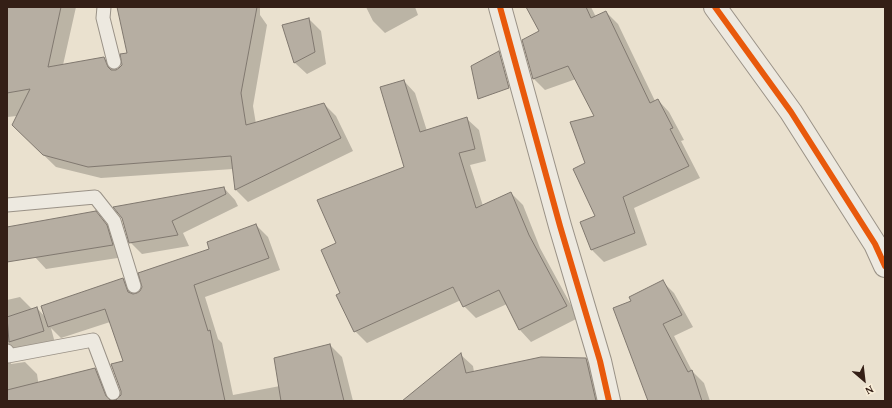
<!DOCTYPE html>
<style>
body{margin:0}
#map{position:relative;width:892px;height:408px;overflow:hidden;background:#eae1cf;font-family:"Gentium Book Plus",serif}
canvas{display:block}
.frame{position:absolute;inset:0;border:8px solid #341f16;pointer-events:none}
.north{position:absolute;left:844px;top:360px;width:40px;height:40px;-webkit-text-stroke:3px #f9eed8;paint-order:stroke;rotate:152deg;font-size:11px;font-weight:700;line-height:16px;text-align:center;color:#341f16}
.north::after{content:'';display:block;margin:auto;width:14px;height:18px;background:#341f16;clip-path:polygon(50% 0,100% 100%,50% 72%,0 100%)}
</style>
<div id="map">
<canvas width="892" height="408"></canvas>
<div class="frame"></div>
<div class="north">N</div>
</div>
<script>
const context = document.querySelector('canvas').getContext('2d');
context.lineJoin = 'round';
function fillPath(path, color) { context.fillStyle = color; context.fill(path, 'evenodd'); }
const toPath = rows => new Path2D(rows.map(r => 'M' + r).join(''));
function strokePath(path, color, width, dash) { context.strokeStyle = color; context.lineWidth = width; context.lineCap = dash ? 'butt' : 'round'; context.setLineDash(dash || []); context.stroke(path); }
fillPath(toPath([
 [7,7,76,7,63,65,104,58,117,70,120,69,128,54,118,7,260,7,260,15,267,25,253,106,256,124,324,104,336,116,353,151,248,202,236,190,233,169,101,178,56,167,25,137,17,116,7,117],
 [366,7,415,7,418,15,385,33,373,21],
 [529,7,591,7,596,17,606,12,618,24,655,101,658,100,669,112,684,140,681,141,700,178,634,208,647,245,604,262,592,250,582,223,596,217,586,164,595,117,576,79,545,90,534,79,541,31],
 [309,19,321,31,326,64,307,74,295,63,283,26],
 [404,81,415,93,427,131,467,119,479,130,486,161,470,165,483,206,511,193,523,205,540,248,578,318,531,342,520,330,507,304,476,318,464,306,461,300,367,343,355,331,341,293,338,243,405,168],
 [224,188,235,200,238,206,183,233,189,246,142,254,130,242],
 [95,212,107,224,118,238,124,257,46,269,35,257],
 [256,225,268,237,280,270,205,297,218,339,222,343,233,395,280,386,330,345,342,357,353,401,117,401,120,398,124,361,110,322,61,338,51,328,55,343,11,360,11,364,25,362,37,374,41,401,7,401,7,300,20,297,32,309,37,308,46,318,123,279,135,291,136,294,210,250],
 [662,281,674,293,693,327,674,336,692,371,704,383,710,401,649,401,632,301],
 [461,355,473,366,474,372,585,359,597,371,604,401,425,401],
 [95,369,106,381,114,401,44,401]
]), '#0003');
const building = toPath([
 [7,7,61,7,48,67,104,57,108,67,111,70,116,70,119,68,122,65,120,54,127,53,117,7,257,7,241,93,246,125,324,103,341,138,235,190,231,156,88,167,43,155,12,125,30,89,7,93,7,7],
 [526,7,586,7,591,18,606,11,650,103,658,99,673,128,670,129,689,166,623,197,635,233,591,250,580,222,595,216,573,169,585,163,570,122,594,116,568,66,533,79,522,40,539,31,526,7],
 [309,18,315,52,294,63,282,25,309,18],
 [499,51,509,88,478,99,471,66,499,51],
 [404,80,420,132,467,117,475,149,459,153,476,208,511,192,529,235,567,306,519,330,499,290,463,307,453,287,354,332,336,295,340,293,321,250,336,243,317,200,404,167,380,87,404,80],
 [224,187,226,194,172,221,178,235,129,243,122,218,113,207,224,187],
 [96,211,107,225,113,245,7,262,7,227,96,211],
 [256,224,269,258,194,285,208,331,210,330,225,401,7,401,7,390,95,368,106,396,111,401,116,400,121,395,121,391,111,364,123,361,105,309,48,327,41,306,123,278,128,292,133,294,137,293,140,291,142,287,138,273,209,249,207,242,256,224],
 [663,280,682,315,663,324,688,372,692,370,702,401,648,401,613,308,631,301,629,297,663,280],
 [37,307,44,331,9,342,7,317,37,307],
 [330,344,344,401,281,401,274,358,330,344],
 [461,353,466,373,541,357,586,358,596,401,402,401,461,353]
]);
fillPath(building, '#b6aea2');
strokePath(building, '#80786f', 1);
const service = toPath([
 [104,7,103,18,114,62],
 [7,205,95,197,114,221,134,286],
 [7,351,8,356,93,340,113,393]
]);
const minor = toPath([
 [500,7,560,226,600,361,609,401],
 [715,7,791,112,875,244,885,266]
]);
strokePath(service, '#9a9287', 15);
strokePath(minor, '#9a9287', 24);
strokePath(service, '#ede9e0', 13);
strokePath(minor, '#ede9e0', 22);
strokePath(toPath([
 [500,7,560,226,600,361,609,401],
 [715,7,791,112,875,244,885,266]
]), '#e8590c', 6);
</script>
